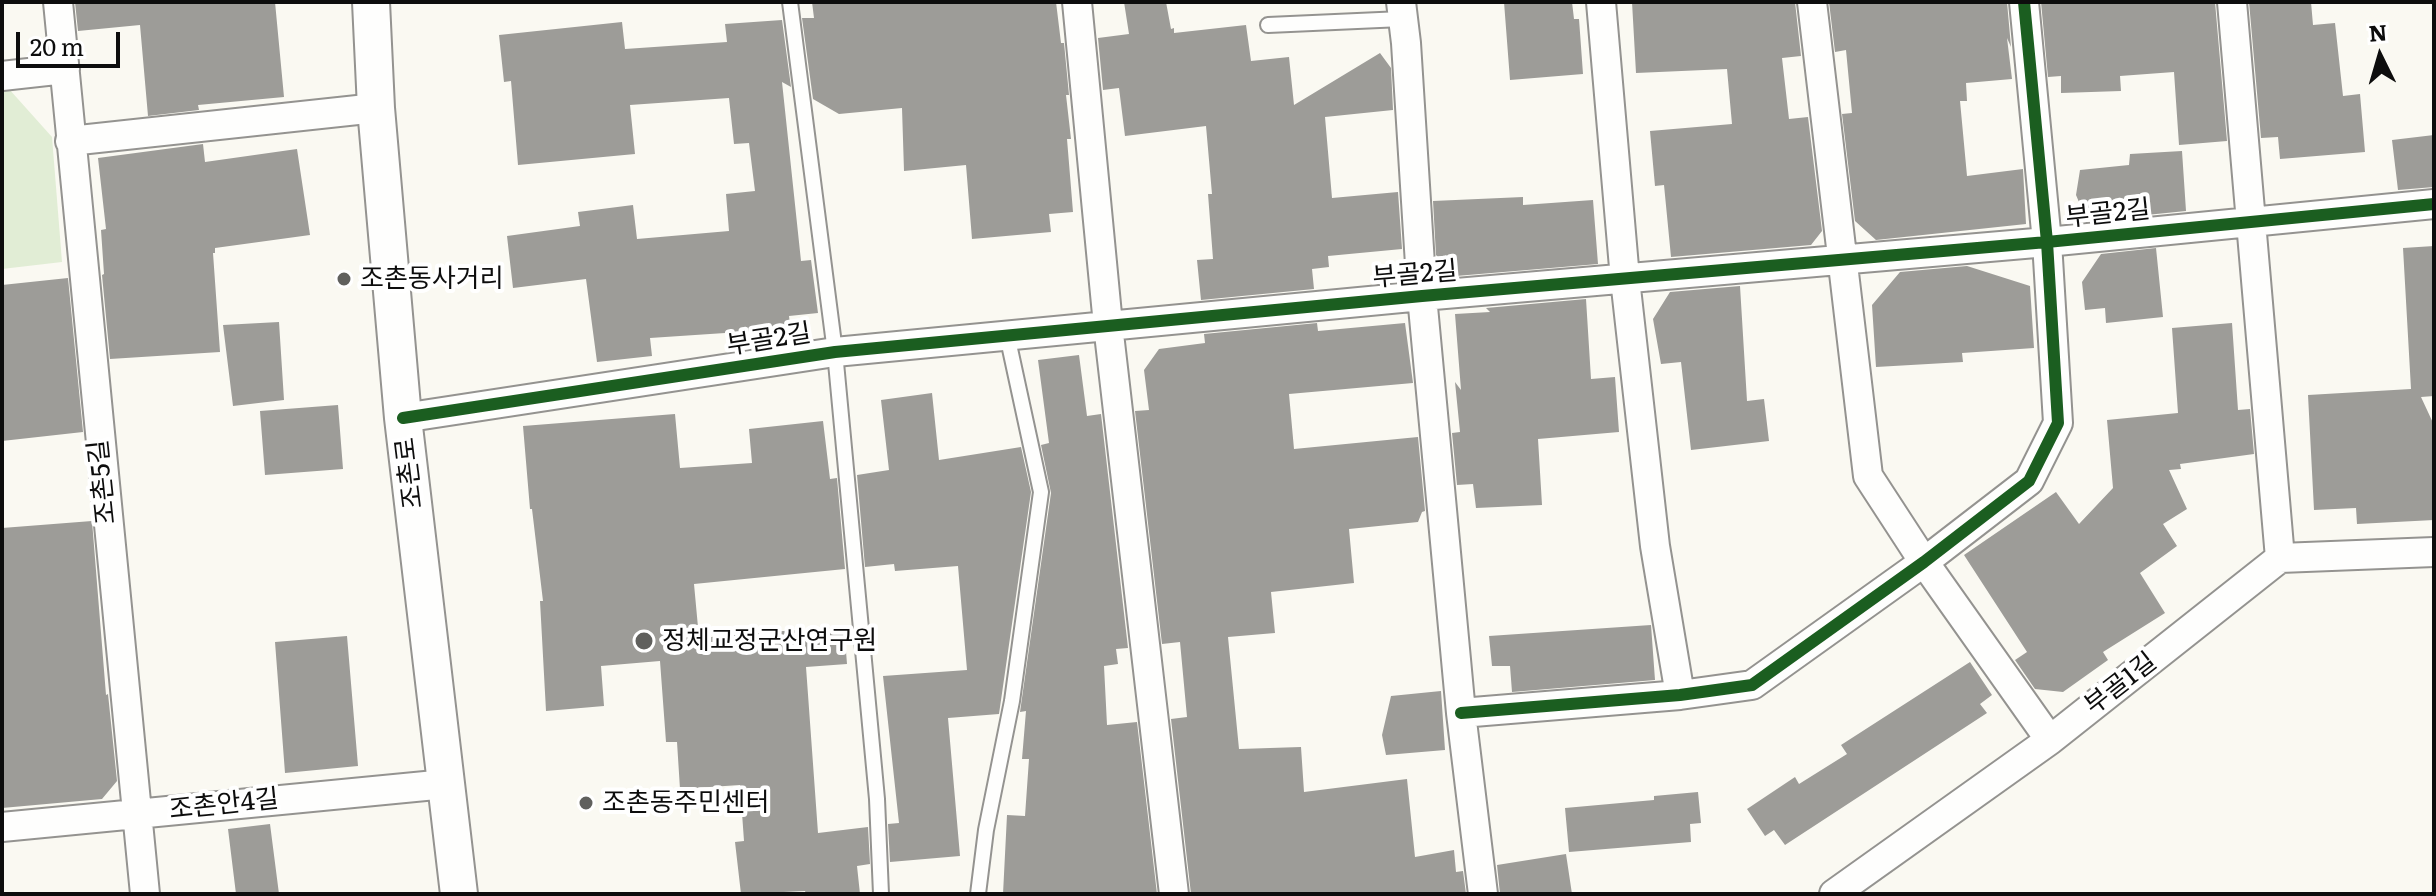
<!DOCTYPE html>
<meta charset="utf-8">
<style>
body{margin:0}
#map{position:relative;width:2436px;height:896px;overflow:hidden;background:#faf9f2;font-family:Literata,serif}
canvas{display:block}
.frame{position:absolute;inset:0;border:4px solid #0d0d0d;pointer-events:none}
.north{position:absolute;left:2340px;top:16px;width:80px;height:80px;-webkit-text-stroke:6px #fff;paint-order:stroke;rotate:355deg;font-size:22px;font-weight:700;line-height:32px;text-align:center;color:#0d0d0d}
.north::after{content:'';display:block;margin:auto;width:28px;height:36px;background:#0d0d0d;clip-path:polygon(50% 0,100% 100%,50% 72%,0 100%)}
.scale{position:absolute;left:16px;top:32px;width:104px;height:36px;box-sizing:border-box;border:4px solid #0d0d0d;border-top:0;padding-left:10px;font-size:24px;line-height:28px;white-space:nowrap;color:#0d0d0d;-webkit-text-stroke:6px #fff;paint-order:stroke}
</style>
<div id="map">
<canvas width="2436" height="896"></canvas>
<div class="frame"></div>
<div class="north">N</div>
<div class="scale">20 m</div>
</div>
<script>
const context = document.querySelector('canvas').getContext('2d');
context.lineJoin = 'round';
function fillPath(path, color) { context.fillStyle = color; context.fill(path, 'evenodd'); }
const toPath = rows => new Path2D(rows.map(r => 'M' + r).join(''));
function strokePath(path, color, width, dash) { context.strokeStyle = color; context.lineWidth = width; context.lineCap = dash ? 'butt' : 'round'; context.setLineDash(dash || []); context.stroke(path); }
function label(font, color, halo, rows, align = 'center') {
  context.font = font + ' Literata,"Noto Sans KR",serif'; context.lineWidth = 8; context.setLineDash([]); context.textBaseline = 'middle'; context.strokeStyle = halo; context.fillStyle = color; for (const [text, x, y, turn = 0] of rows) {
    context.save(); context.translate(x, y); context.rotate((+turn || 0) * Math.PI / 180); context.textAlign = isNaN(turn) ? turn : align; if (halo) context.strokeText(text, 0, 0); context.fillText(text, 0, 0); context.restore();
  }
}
fillPath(toPath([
 [9,89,52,137,62,262,2,269,2,90]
]), '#e1edd5');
fillPath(toPath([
 [75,2,275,2,284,97,198,105,199,110,148,116,140,25,78,31],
 [812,2,1056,2,1061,43,1064,43,1069,95,1066,95,1071,139,1067,139,1073,212,1049,214,1051,232,972,239,966,165,904,171,902,108,839,114,813,99,802,18,814,18],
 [1124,2,1166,2,1171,29,1174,28,1174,33,1246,25,1251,61,1289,57,1294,105,1380,53,1391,68,1393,110,1325,117,1332,198,1398,192,1402,249,1328,256,1329,267,1312,269,1314,289,1201,300,1197,260,1213,259,1208,194,1212,194,1206,126,1125,136,1119,88,1103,90,1098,38,1129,34],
 [1504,2,1572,2,1574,19,1579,19,1583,74,1510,80],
 [1632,2,1795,2,1801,56,1782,58,1789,119,1808,117,1822,231,1811,245,1671,257,1664,185,1655,186,1650,131,1732,124,1727,69,1636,73],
 [1829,2,2007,2,2011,47,2007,38,2012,79,1966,83,1967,101,1960,101,1967,176,2023,169,2026,224,1876,240,1855,221,1842,114,1852,113,1846,50,1835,52],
 [2041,2,2215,2,2227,141,2179,145,2174,72,2120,76,2121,91,2061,93,2061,76,2048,77],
 [2249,2,2311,2,2313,25,2335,23,2343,96,2360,94,2365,152,2280,159,2278,137,2261,138],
 [782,20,791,87,782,82,801,261,811,260,818,313,789,316,791,333,755,337,755,331,650,338,652,356,597,362,586,279,513,288,507,236,580,226,578,212,633,205,637,239,729,231,726,194,755,191,749,143,734,144,729,98,630,105,635,154,518,165,511,81,504,82,499,35,622,22,625,49,727,42,725,24],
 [2434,135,2434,187,2398,190,2392,140],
 [203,144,205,162,297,149,310,235,215,248,215,253,213,253,220,352,110,359,102,275,104,274,101,230,106,229,98,158],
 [2182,151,2186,211,2087,221,2076,195,2080,170,2129,165,2130,154],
 [1523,197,1523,205,1593,200,1598,264,1456,276,1436,255,1433,201],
 [2434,246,2434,396,2421,397,2434,425,2434,520,2357,524,2356,508,2314,510,2308,395,2411,389,2403,248],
 [2156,248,2163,317,2106,323,2105,308,2085,310,2082,282,2101,254],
 [1967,266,2030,286,2034,348,1962,353,1963,362,1876,367,1872,305,1900,272],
 [68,278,83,432,2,441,2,285],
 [1740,286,1747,401,1764,399,1769,441,1691,450,1681,362,1661,364,1653,319,1670,292],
 [1586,299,1591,379,1615,377,1619,432,1538,439,1542,505,1476,508,1473,484,1457,485,1452,433,1460,432,1455,382,1461,390,1455,314,1490,312,1486,308],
 [279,322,284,400,233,406,223,325],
 [1317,323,1318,331,1405,323,1413,383,1289,394,1294,449,1418,437,1425,511,1422,512,1418,522,1349,529,1354,583,1271,592,1275,633,1228,637,1239,749,1301,747,1304,792,1407,779,1415,857,1454,850,1456,872,1463,871,1466,894,1191,894,1171,719,1187,717,1180,642,1162,644,1135,411,1149,410,1144,370,1159,349,1205,343,1204,334],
 [2232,323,2238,410,2250,409,2254,454,2180,464,2181,469,2169,470,2187,509,2163,524,2177,546,2140,573,2165,613,2103,652,2108,660,2063,692,2035,689,2015,660,2027,652,1964,555,2056,492,2079,524,2113,488,2107,420,2178,413,2172,328],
 [1079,355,1087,416,1101,414,1128,648,1116,649,1118,664,1104,666,1107,725,1137,722,1157,894,1003,894,1007,815,1025,816,1029,759,1022,759,1026,711,1020,712,1051,493,1041,445,1049,443,1038,360],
 [932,393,939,460,1021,447,1031,492,999,714,948,718,960,856,890,862,888,824,899,823,883,676,967,670,958,566,895,571,894,564,865,567,857,475,889,470,881,400],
 [338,405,343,469,265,475,260,411],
 [675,414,680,468,752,463,749,429,823,421,830,479,837,478,845,569,694,584,699,638,844,626,847,664,806,667,818,833,868,827,870,864,857,866,860,894,806,894,805,891,741,894,735,842,744,841,740,785,680,789,677,742,666,742,660,661,601,666,604,706,546,711,540,601,543,601,532,509,530,509,523,426],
 [92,521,106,695,108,694,117,781,102,799,2,808,2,528],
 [1651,625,1655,680,1512,692,1510,666,1492,666,1489,636],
 [347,636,358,766,285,773,275,642],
 [1970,662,1992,695,1980,704,1987,713,1785,845,1774,830,1765,836,1747,809,1795,777,1799,784,1847,754,1841,745],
 [1441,691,1445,750,1386,755,1382,735,1391,696],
 [1698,792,1701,823,1690,824,1691,842,1569,852,1565,808,1654,800,1654,796],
 [270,824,279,894,236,894,228,829],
 [1566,854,1572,894,1500,894,1497,865]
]), '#9d9c98');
const service = toPath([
 [790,2,835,352,877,799,881,894],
 [1268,25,1402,19],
 [978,894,986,830,1012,701,1041,492,1007,335]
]);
const minor = toPath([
 [58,2,145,894],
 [1077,2,1108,325,1174,894],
 [1401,2,1406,43,1422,296,1461,713,1483,894],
 [1601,2,1625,279,1655,546,1680,695],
 [1812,2,1868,476,1924,562,2050,740],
 [2232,2,2280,558],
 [2,76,65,69],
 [70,141,376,108],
 [403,418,835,352,1422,296,2047,242,2434,204],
 [1461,713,1680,695,1752,685,1924,562,2029,481,2058,423,2047,242,2024,2],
 [2,827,446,784],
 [1834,894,2050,740,2280,558,2434,552]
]);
const tertiary = toPath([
 [371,2,376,108,403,418,459,894]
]);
strokePath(service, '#949390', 18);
strokePath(minor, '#949390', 32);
strokePath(tertiary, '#949390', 40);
strokePath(service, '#fefefd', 14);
strokePath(minor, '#fefefd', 28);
strokePath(tertiary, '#fefefd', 36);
strokePath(toPath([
 [403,418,835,352,1422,296,2047,242,2434,204],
 [1461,713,1680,695,1752,685,1924,562,2029,481,2058,423,2047,242,2024,2]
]), '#1b5e20', 12);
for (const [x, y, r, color] of [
 [344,279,8,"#60605d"],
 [644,641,10,"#60605d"],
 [586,803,8,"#60605d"]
]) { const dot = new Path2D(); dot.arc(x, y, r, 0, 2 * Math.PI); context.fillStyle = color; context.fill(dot); strokePath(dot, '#fff', 3); }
label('26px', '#0d0d0d', '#fff', [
 ["부골2길",2108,214,-6],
 ["부골2길",1415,275,-5],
 ["부골2길",769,340,-9],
 ["조촌로",410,473,-97],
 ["조촌5길",103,482,-96],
 ["부골1길",2121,684,-38],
 ["조촌안4길",224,805,-6]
]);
label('26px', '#0d0d0d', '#fff', [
 ["조촌동사거리",360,279],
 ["정체교정군산연구원",662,641],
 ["조촌동주민센터",602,803]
], 'left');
</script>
